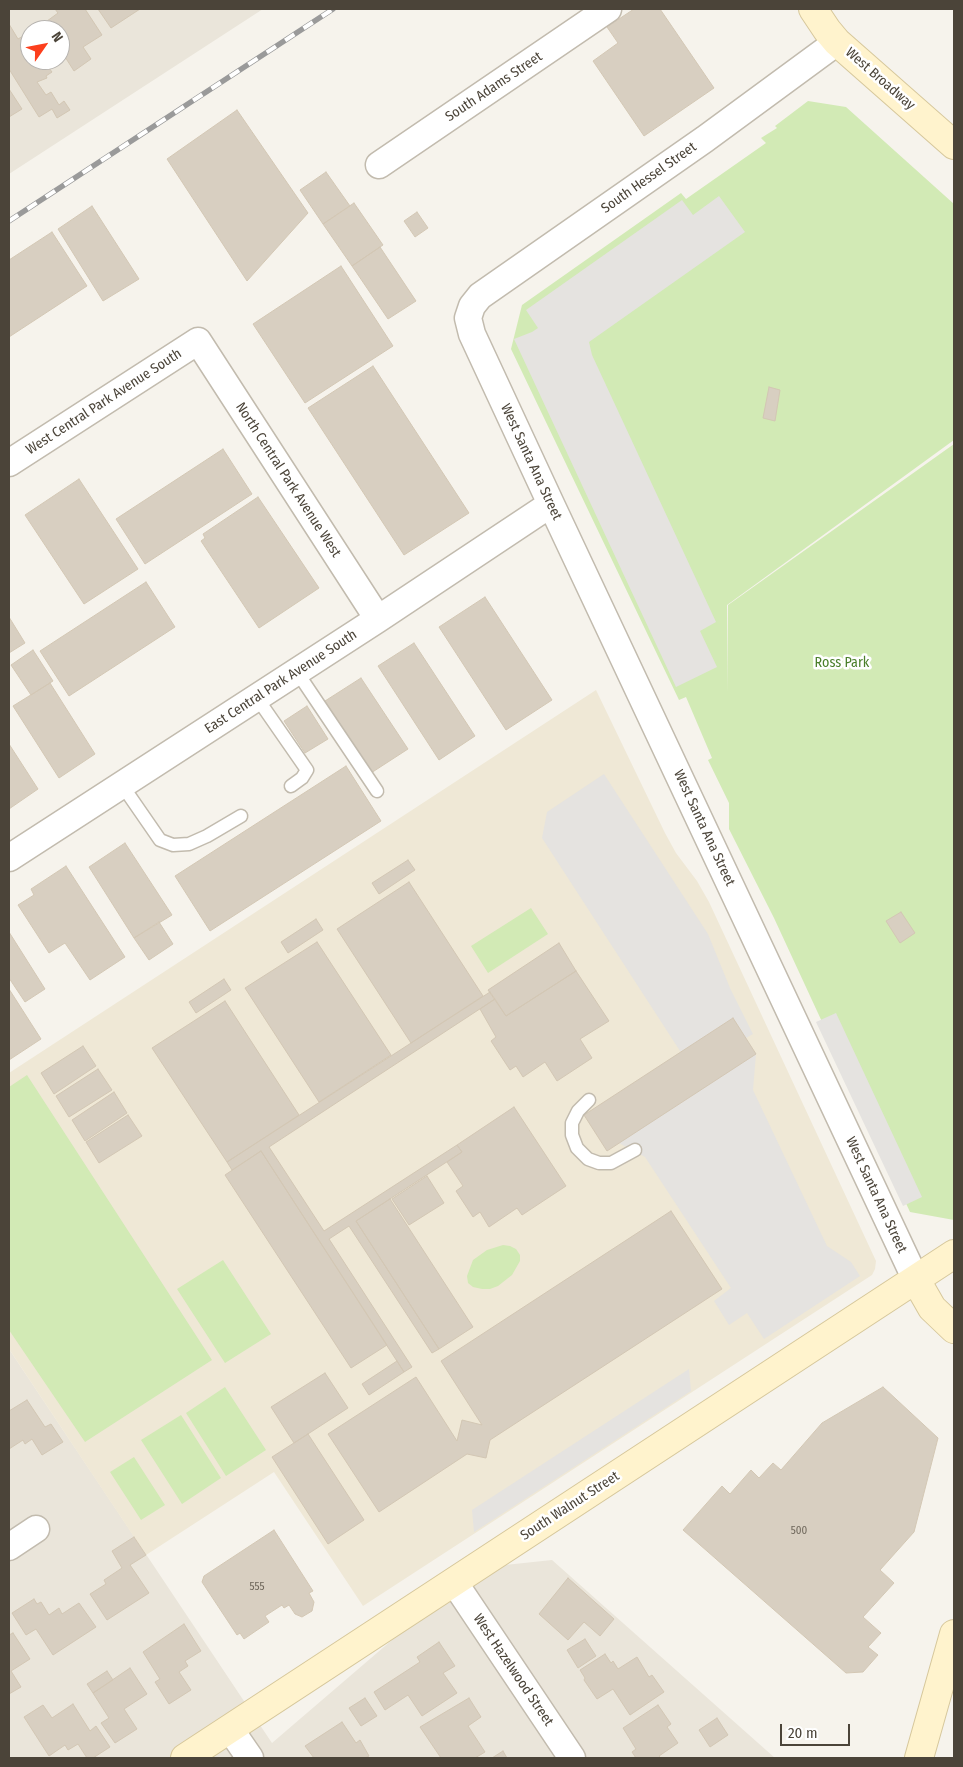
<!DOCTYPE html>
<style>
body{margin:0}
#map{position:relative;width:963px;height:1767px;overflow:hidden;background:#f6f3ec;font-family:"Fira Sans Condensed",sans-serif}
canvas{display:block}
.frame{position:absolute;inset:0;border:10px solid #4b4439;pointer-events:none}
.north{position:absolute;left:20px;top:20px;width:50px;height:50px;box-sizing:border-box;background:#fff;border:1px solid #b7b4b0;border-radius:50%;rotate:57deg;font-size:14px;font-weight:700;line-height:20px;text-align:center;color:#4b4439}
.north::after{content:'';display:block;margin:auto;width:18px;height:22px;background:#fc3f1d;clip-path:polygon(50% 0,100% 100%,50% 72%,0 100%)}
.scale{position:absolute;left:780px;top:1724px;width:70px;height:22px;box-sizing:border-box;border:2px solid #4b4439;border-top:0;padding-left:6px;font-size:15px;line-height:18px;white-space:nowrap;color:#4b4439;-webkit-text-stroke:4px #fff;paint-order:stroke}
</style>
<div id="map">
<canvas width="963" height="1767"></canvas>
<div class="frame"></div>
<div class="north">N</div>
<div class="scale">20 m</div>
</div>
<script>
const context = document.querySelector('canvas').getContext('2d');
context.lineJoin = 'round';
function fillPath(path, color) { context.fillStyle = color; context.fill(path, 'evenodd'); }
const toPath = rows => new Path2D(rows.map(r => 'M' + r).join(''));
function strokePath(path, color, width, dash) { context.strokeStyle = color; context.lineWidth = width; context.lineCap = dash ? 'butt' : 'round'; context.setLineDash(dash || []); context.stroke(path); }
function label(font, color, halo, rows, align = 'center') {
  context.font = font + ' "Fira Sans Condensed",sans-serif'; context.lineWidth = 5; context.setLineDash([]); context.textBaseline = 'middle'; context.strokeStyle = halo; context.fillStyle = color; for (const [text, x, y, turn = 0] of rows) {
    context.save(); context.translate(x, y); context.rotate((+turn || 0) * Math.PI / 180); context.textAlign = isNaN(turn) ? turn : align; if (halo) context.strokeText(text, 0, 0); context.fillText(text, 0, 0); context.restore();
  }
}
fillPath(toPath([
 [9,9,263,9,9,174],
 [30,30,60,30,60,60,30,60],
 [9,1349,272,1743,413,1622,505,1565,552,1560,775,1758,9,1758]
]), '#eae5da');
fillPath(toPath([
 [596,690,665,833,676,853,697,881,709,902,876,1261,875,1269,872,1275,363,1606,274,1472,146,1555,9,1349,9,1073]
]), '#efe8d6');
fillPath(toPath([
 [808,101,846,107,954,204,954,440,727,605,728,693,728,605,954,444,954,1220,910,1212,774,918,729,829,729,803,708,760,712,758,686,697,679,700,511,349,522,305,681,193,686,199,766,143,761,138,777,128,775,126],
 [531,908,548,934,488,973,471,946],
 [27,1075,212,1360,85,1442,9,1330,9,1087],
 [503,1245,510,1246,516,1249,520,1255,520,1261,512,1275,498,1286,490,1289,482,1289,473,1287,468,1283,467,1276,473,1260,487,1250],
 [223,1260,271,1334,225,1363,177,1289],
 [225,1387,266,1450,226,1476,186,1413],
 [181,1415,221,1478,182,1504,141,1440],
 [134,1457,165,1505,141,1520,110,1472]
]), '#d2eab5');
fillPath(toPath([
 [719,196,745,232,589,342,592,355,716,622,700,631,717,667,676,687,514,339,532,332,538,328,526,310,682,200,693,215],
 [604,774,708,934,730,988,753,1034,746,1038,756,1054,753,1090,827,1246,851,1262,860,1276,764,1339,747,1313,729,1325,714,1301,731,1288,645,1157,617,1142,682,1054,542,838,547,812],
 [836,1013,922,1197,903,1206,816,1022],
 [689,1369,691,1391,474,1532,472,1510]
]), '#e5e3e0');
const building = toPath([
 [55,9,85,9,102,35,83,47,91,59,74,71,60,49,60,30,47,30,43,24,58,13,55,9],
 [98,9,140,9,111,28,98,9],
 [634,9,660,9,714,88,644,136,593,61,618,43,607,27,634,9],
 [9,24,18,39,30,32,30,60,53,60,56,63,49,68,52,72,46,76,47,78,37,82,46,95,51,92,59,105,64,101,70,110,57,118,52,109,39,117,9,69,9,24],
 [9,89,22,109,9,117,9,89],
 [237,110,308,213,247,281,167,159,237,110],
 [326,172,350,206,323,224,300,190,326,172],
 [354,203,383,245,352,266,323,224,354,203],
 [92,206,139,279,103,301,58,229,92,206],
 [417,212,428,228,415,237,404,221,417,212],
 [52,232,87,286,9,337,9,260,52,232],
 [380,247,416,301,388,319,352,266,380,247],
 [341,266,393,346,305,403,253,324,341,266],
 [373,366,469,513,404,555,308,408,373,366],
 [769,387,780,390,775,421,763,418,769,387],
 [223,449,252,494,145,564,116,519,223,449],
 [79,479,138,569,84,604,25,515,79,479],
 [258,497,319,588,259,628,201,541,205,538,203,534,258,497],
 [146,582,175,627,69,696,40,651,146,582],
 [485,597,552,700,506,730,439,627,485,597],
 [9,617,25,643,9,653,9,617],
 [414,643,475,736,439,760,378,666,414,643],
 [33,650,53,681,31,695,11,665,33,650],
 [361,678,408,749,371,773,325,701,361,678],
 [50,683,95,754,59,778,13,706,50,683],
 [307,706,328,739,305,753,284,721,307,706],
 [9,744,38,789,9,809,9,744],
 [346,766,381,821,210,931,175,876,346,766],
 [125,843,172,915,134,938,89,867,125,843],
 [408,860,415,870,379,894,372,883,408,860],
 [66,866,125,957,90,980,65,943,49,953,18,905,34,895,31,889,66,866],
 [409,882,483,996,411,1043,337,929,409,882],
 [901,912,915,933,900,943,886,921,901,912],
 [316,919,323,930,288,953,281,942,316,919],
 [159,922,173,944,149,960,134,938,159,922],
 [9,932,45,989,25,1002,9,978,9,932],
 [317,942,391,1055,319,1102,245,988,317,942],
 [559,943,576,971,506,1016,488,990,559,943],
 [576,971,609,1021,580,1039,592,1058,557,1081,545,1062,523,1077,516,1066,510,1070,491,1041,496,1037,480,1009,495,999,506,1016,576,971],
 [224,979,231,990,196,1013,189,1002,224,979],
 [9,989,41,1039,9,1060,9,989],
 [490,992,495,999,269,1147,324,1231,457,1145,462,1152,356,1221,439,1349,432,1353,349,1226,329,1239,412,1367,404,1372,261,1151,232,1170,227,1162,490,992],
 [225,1001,299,1115,227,1162,152,1048,225,1001],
 [733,1018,756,1054,607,1151,584,1115,733,1018],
 [83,1046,96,1066,54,1094,41,1073,83,1046],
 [98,1069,112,1090,69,1117,56,1096,98,1069],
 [114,1092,127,1113,85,1141,72,1120,114,1092],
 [514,1107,566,1186,522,1215,517,1208,489,1227,480,1212,473,1217,456,1191,463,1186,447,1162,462,1152,457,1145,514,1107],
 [128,1115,142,1136,99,1163,86,1142,128,1115],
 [261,1151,387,1345,351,1368,225,1175,261,1151],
 [427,1176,444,1203,409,1225,392,1199,427,1176],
 [390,1199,473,1327,439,1349,356,1221,390,1199],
 [671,1211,722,1289,490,1440,486,1458,467,1454,379,1512,328,1434,416,1377,457,1441,462,1420,482,1425,441,1361,671,1211],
 [397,1361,404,1372,369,1395,362,1384,397,1361],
 [325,1373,348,1408,294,1443,271,1407,325,1373],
 [883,1387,938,1438,914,1532,880,1570,894,1583,863,1617,881,1633,868,1647,878,1655,863,1672,846,1673,683,1530,722,1486,730,1494,751,1470,759,1478,773,1463,781,1470,822,1423,883,1387],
 [27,1400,45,1427,51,1424,63,1442,42,1455,32,1439,25,1444,23,1440,9,1449,9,1411,27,1400],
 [308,1434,364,1520,328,1544,272,1457,308,1434],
 [274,1530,313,1591,309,1593,314,1602,312,1611,302,1617,295,1614,289,1605,284,1608,282,1605,265,1616,269,1622,244,1639,240,1633,237,1635,202,1582,204,1576,274,1530],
 [134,1537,146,1555,130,1565,149,1593,107,1620,90,1594,106,1584,104,1580,122,1568,112,1551,134,1537],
 [568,1578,614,1619,600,1636,584,1622,568,1640,539,1614,568,1578],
 [34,1599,37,1604,41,1602,49,1615,59,1608,62,1614,79,1603,96,1627,53,1655,36,1629,26,1635,12,1613,34,1599],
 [184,1624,201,1651,185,1661,188,1666,179,1672,191,1690,169,1704,155,1682,160,1679,143,1652,184,1624],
 [13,1633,30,1659,11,1671,21,1687,9,1694,9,1635,13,1633],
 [585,1639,596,1656,578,1668,567,1650,585,1639],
 [439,1642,455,1666,443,1673,457,1693,422,1716,408,1695,385,1710,374,1692,420,1662,417,1657,439,1642],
 [605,1654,611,1663,613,1661,618,1669,637,1657,649,1677,652,1675,664,1692,630,1715,613,1689,597,1699,584,1680,585,1678,580,1670,605,1654],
 [130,1668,147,1694,124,1709,137,1729,115,1743,101,1723,109,1718,93,1693,130,1668],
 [107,1671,113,1680,93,1693,87,1684,107,1671],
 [365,1698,377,1716,361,1726,349,1708,365,1698],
 [469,1698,481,1717,468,1726,485,1752,475,1758,441,1758,420,1727,469,1698],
 [73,1704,90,1731,96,1726,110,1747,93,1758,87,1758,78,1744,68,1750,65,1745,49,1756,24,1717,43,1705,52,1718,73,1704],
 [658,1705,671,1724,667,1727,678,1743,659,1756,661,1758,636,1758,632,1752,636,1749,623,1728,658,1705],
 [717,1718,728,1735,710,1747,699,1730,717,1718],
 [342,1722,356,1743,360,1740,369,1756,365,1758,314,1758,305,1746,342,1722],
 [503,1751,507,1758,492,1758,503,1751]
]);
fillPath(building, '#d8cfc1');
strokePath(building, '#d3c7b4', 1);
const lane = toPath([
 [297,672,377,791],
 [257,698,307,770,302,778,291,786],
 [122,785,160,840,173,845,189,844,207,836,241,816],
 [589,1100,578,1111,572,1123,572,1135,577,1148,588,1159,599,1163,611,1163,635,1150]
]);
const street = toPath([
 [837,42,705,139,480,296,472,306,468,318,472,334,551,504,916,1280],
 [379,165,608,9],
 [9,463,198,341,378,619],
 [9,858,378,619,551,504],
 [9,1547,36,1529],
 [454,1582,572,1758],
 [230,1729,250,1758]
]);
const secondary = toPath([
 [813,9,827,30,837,42,954,145],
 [916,1280,932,1308,954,1329],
 [185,1758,954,1254],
 [919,1758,954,1634]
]);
strokePath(lane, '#c2bbae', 15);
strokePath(street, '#c2bbae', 29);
strokePath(secondary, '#d6c79b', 30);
strokePath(lane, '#fff', 12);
strokePath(street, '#fff', 26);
strokePath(secondary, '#fff3cd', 28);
const rail = toPath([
 [9,221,333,9]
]);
strokePath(rail, '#9a9a9a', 5.5);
strokePath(rail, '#fff', 4, [11]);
label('11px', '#6e675b', null, [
 ["500",799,1531],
 ["555",257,1587]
]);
label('14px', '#4b4439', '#fff', [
 ["West Broadway",880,79,41],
 ["South Adams Street",494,87,-34],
 ["South Hessel Street",649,178,-35],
 ["West Central Park Avenue South",104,402,-33],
 ["West Santa Ana Street",531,462,65],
 ["North Central Park Avenue West",288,480,57],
 ["East Central Park Avenue South",281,682,-33],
 ["West Santa Ana Street",704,828,65],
 ["West Santa Ana Street",876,1195,65],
 ["South Walnut Street",570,1506,-33],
 ["West Hazelwood Street",513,1670,56]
]);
label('14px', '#4a7f2a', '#fff', [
 ["Ross Park",842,663]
]);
</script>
